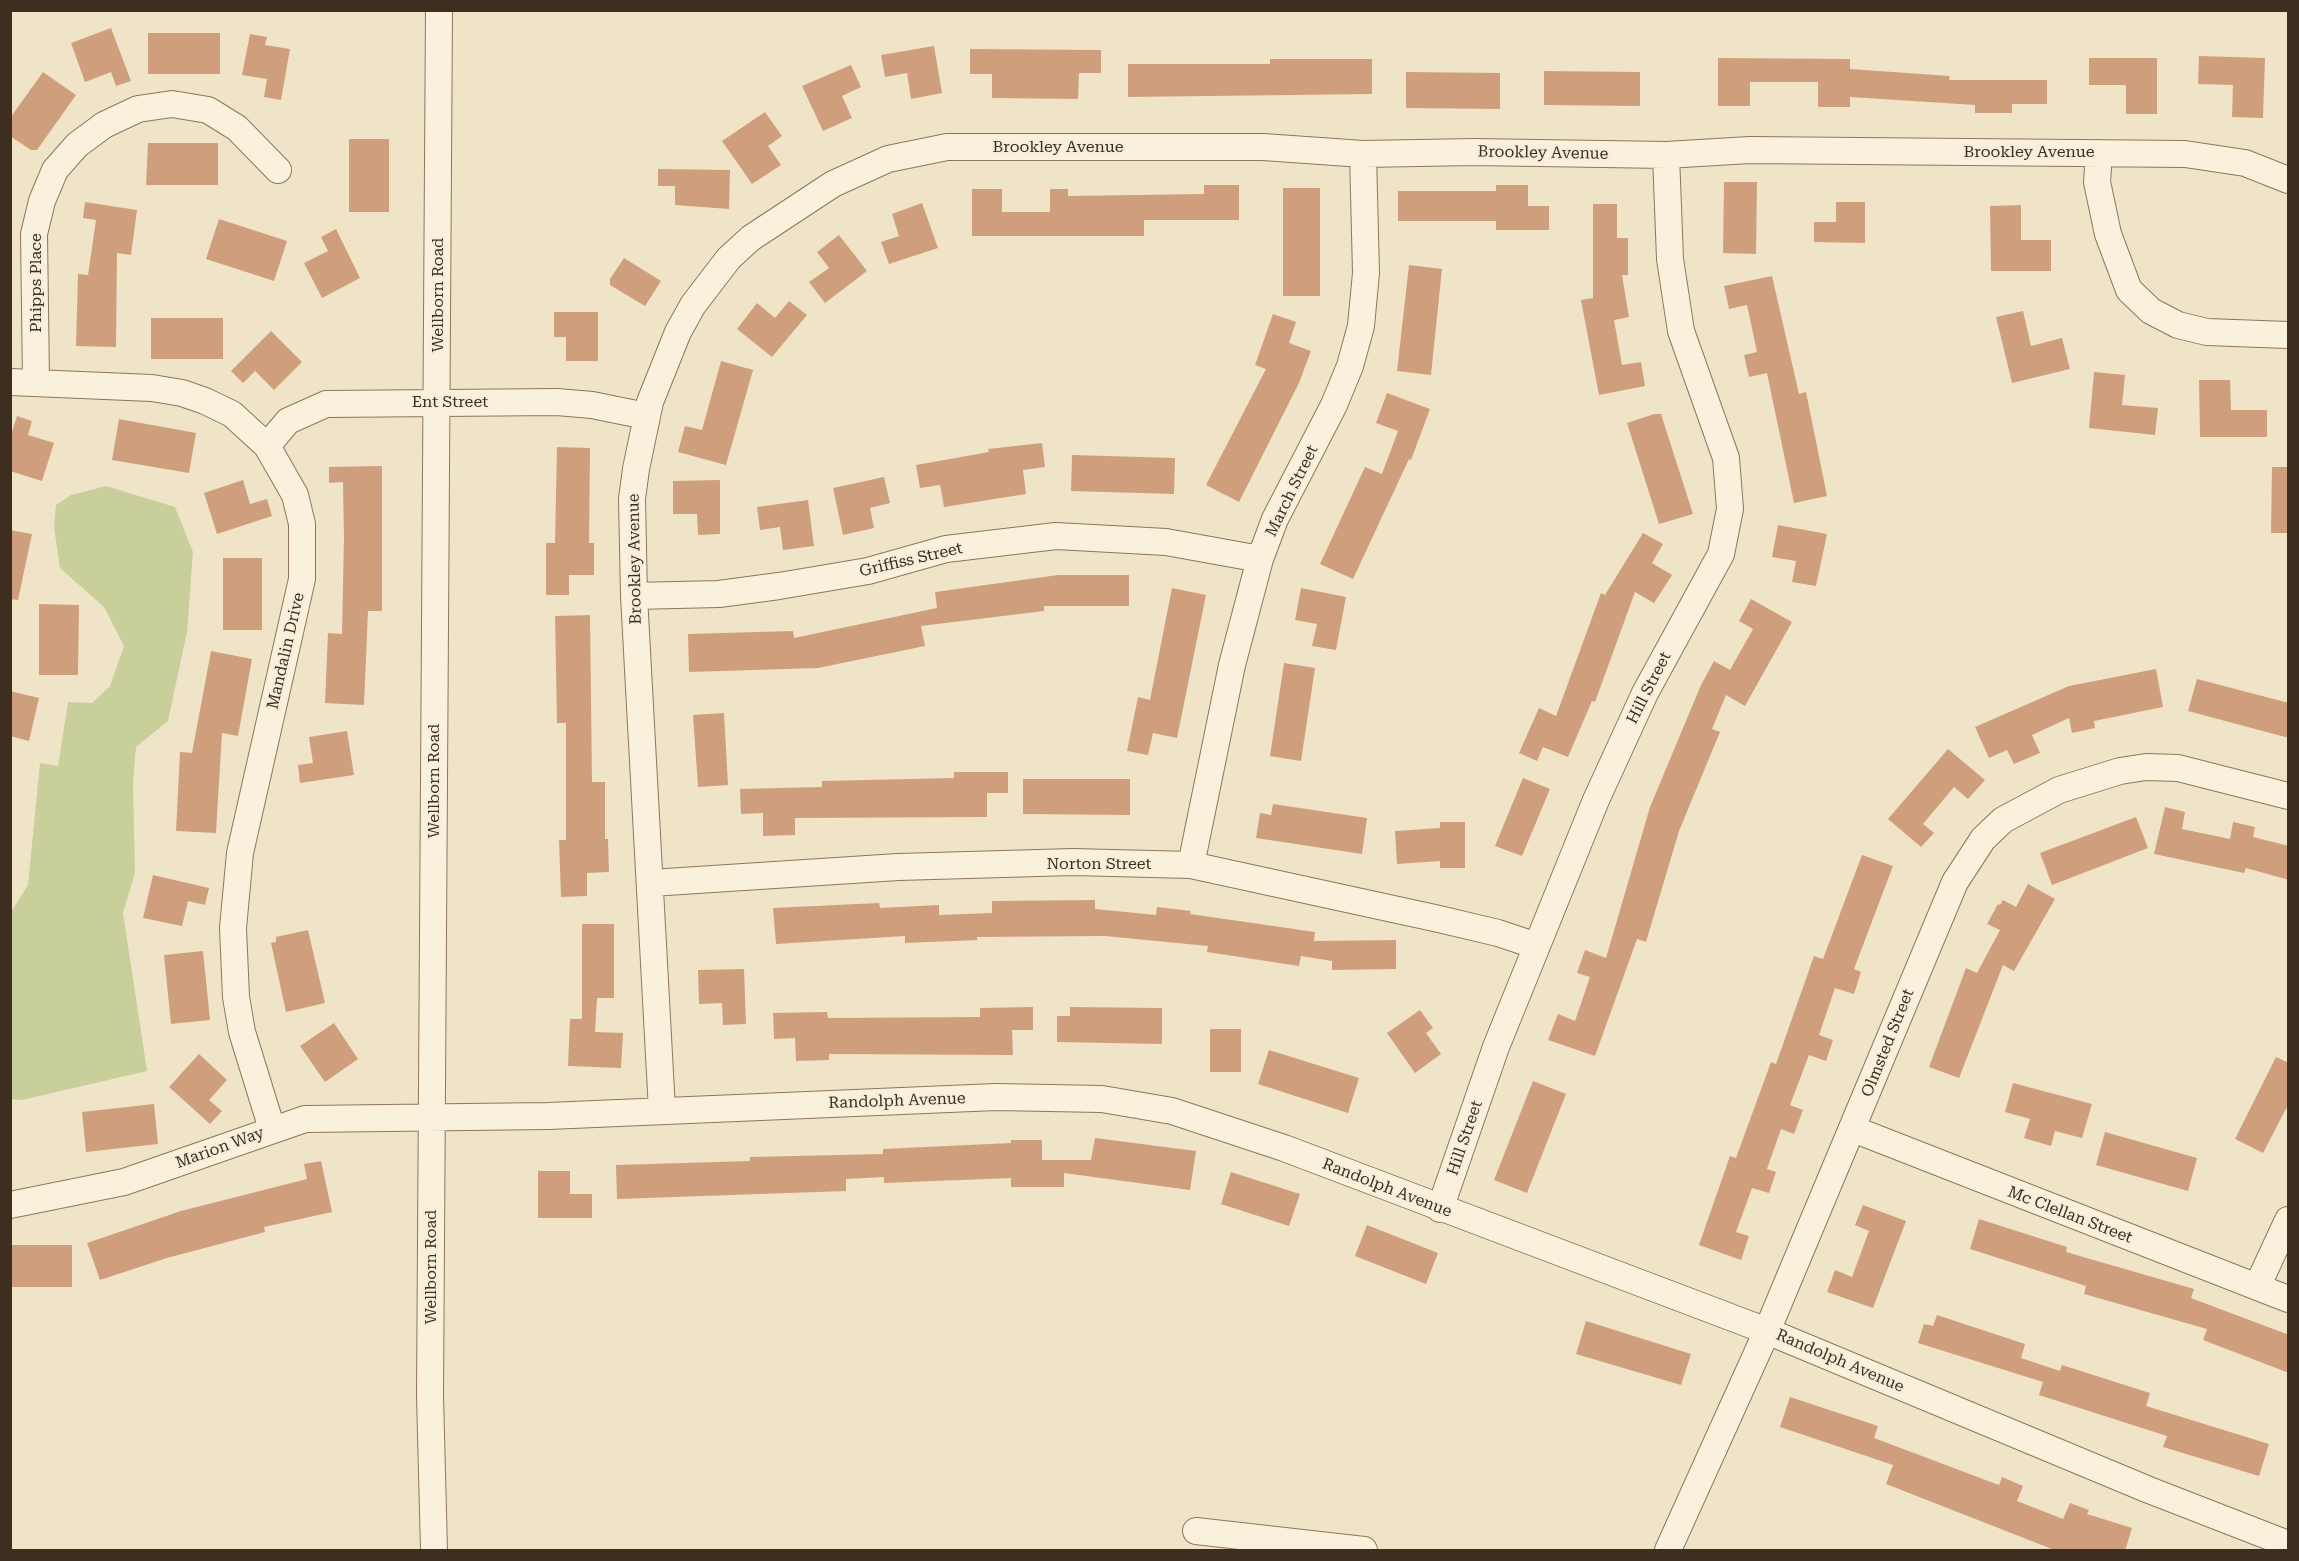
<!DOCTYPE html>
<style>
body{margin:0}
#map{position:relative;width:2299px;height:1561px;overflow:hidden;background:#f0e4c8;font-family:"Roboto Serif",serif}
canvas{display:block}
.frame{position:absolute;inset:0;border:12px solid #3d2e20;pointer-events:none}
</style>
<div id="map">
<canvas width="2299" height="1561"></canvas>
<div class="frame"></div>
</div>
<script>
const context = document.querySelector('canvas').getContext('2d');
context.lineJoin = 'round';
function fillPath(path, color) { context.fillStyle = color; context.fill(path, 'evenodd'); }
const toPath = rows => new Path2D(rows.map(r => 'M' + r).join(''));
function strokePath(path, color, width, dash) { context.strokeStyle = color; context.lineWidth = width; context.lineCap = dash ? 'butt' : 'round'; context.setLineDash(dash || []); context.stroke(path); }
function label(font, color, halo, rows, align = 'center') {
  context.font = font + ' "Roboto Serif",serif'; context.lineWidth = 4.5; context.setLineDash([]); context.textBaseline = 'middle'; context.strokeStyle = halo; context.fillStyle = color; for (const [text, x, y, turn = 0] of rows) {
    context.save(); context.translate(x, y); context.rotate((+turn || 0) * Math.PI / 180); context.textAlign = isNaN(turn) ? turn : align; if (halo) context.strokeText(text, 0, 0); context.fillText(text, 0, 0); context.restore();
  }
}
fillPath(toPath([
 [106,486,175,507,193,552,187,632,168,721,136,747,133,783,135,873,123,913,147,1071,22,1100,11,1099,11,912,28,885,40,763,58,766,68,702,92,703,110,686,124,646,104,607,60,568,54,527,56,505,71,495]
]), '#c9cf9b');
fillPath(toPath([
 [111,28,131,81,116,86,111,72,85,82,71,43],
 [148,33,220,33,220,74,148,74],
 [250,34,267,37,265,45,290,49,281,100,264,97,267,79,242,75],
 [934,46,942,93,911,99,907,73,885,77,881,55],
 [970,49,1101,50,1101,73,1079,73,1078,99,992,98,992,74,970,74],
 [2199,56,2265,58,2263,118,2232,117,2233,85,2198,84],
 [1718,58,1850,59,1850,69,1950,76,1949,80,2047,80,2047,104,2012,104,2012,113,1975,113,1975,105,1850,97,1850,107,1818,107,1818,82,1750,82,1750,106,1718,106],
 [2089,58,2157,58,2157,114,2126,114,2126,85,2089,85],
 [1270,59,1372,59,1372,94,1128,97,1128,64,1270,64],
 [851,65,861,87,842,96,852,118,823,131,802,86],
 [1544,71,1640,72,1640,106,1544,105],
 [43,72,76,95,37,150,31,150,10,136,10,118],
 [1406,72,1500,73,1500,109,1406,108],
 [765,112,782,136,768,146,781,165,752,184,722,141],
 [349,139,389,139,389,212,349,212],
 [148,143,218,143,218,185,146,185],
 [658,169,730,170,729,209,675,205,675,186,658,186],
 [1724,182,1757,182,1756,254,1723,253],
 [1204,185,1239,185,1239,220,1144,220,1144,236,972,236,972,189,1002,189,1002,212,1050,212,1050,189,1068,189,1068,196,1204,194],
 [1496,185,1528,185,1528,206,1549,206,1549,230,1496,230,1496,221,1398,221,1398,191,1496,191],
 [1283,188,1320,188,1320,296,1283,296],
 [85,202,137,210,131,255,117,253,116,347,76,346,78,274,88,275,96,220,83,218],
 [1836,202,1865,202,1865,243,1814,242,1814,222,1836,222],
 [922,203,938,248,889,264,881,242,899,236,892,214],
 [1593,204,1617,204,1617,238,1628,238,1628,275,1622,275,1629,317,1614,320,1622,365,1641,362,1645,386,1599,395,1581,300,1593,298],
 [2021,205,2021,240,2051,240,2051,271,1991,271,1990,206],
 [219,219,287,241,274,281,206,259],
 [336,229,360,278,322,298,304,263,328,251,321,237],
 [839,235,867,271,825,303,809,282,829,268,817,252],
 [624,258,661,281,645,306,610,285,610,279],
 [1409,265,1442,269,1431,375,1397,371],
 [1772,276,1799,394,1806,392,1827,496,1794,503,1767,373,1749,377,1744,355,1757,352,1747,305,1729,309,1724,286],
 [789,301,807,315,772,357,737,329,757,303,775,318],
 [2023,311,2031,346,2062,338,2070,369,2012,383,1996,317],
 [554,312,598,312,598,361,566,361,566,337,554,337],
 [1273,314,1296,322,1289,343,1311,351,1299,383,1239,502,1206,485,1266,369,1255,365],
 [151,318,223,318,223,359,151,359],
 [271,331,302,362,274,390,255,371,243,383,231,371],
 [721,361,753,370,726,465,678,452,685,426,702,430],
 [2094,372,2125,375,2122,405,2158,408,2155,435,2089,428],
 [2199,380,2230,380,2231,410,2267,410,2267,437,2200,437],
 [1387,393,1430,409,1411,460,1409,459,1353,579,1320,564,1365,467,1382,474,1398,431,1376,423],
 [1654,414,1661,414,1693,514,1659,524,1627,423],
 [17,416,32,421,28,435,54,443,42,481,10,471,10,438],
 [119,419,196,433,189,473,112,460],
 [1042,443,1045,467,1023,470,1026,494,944,507,940,485,920,488,916,465,989,452,988,449],
 [557,447,590,448,589,543,594,543,594,575,569,575,569,595,546,595,546,543,555,543],
 [1072,455,1175,458,1174,494,1071,491],
 [382,466,382,611,368,611,364,705,325,703,328,633,342,634,344,537,343,482,329,483,329,467],
 [2272,467,2289,467,2289,533,2271,533],
 [884,477,890,503,870,508,874,528,843,535,833,488],
 [243,480,250,504,267,499,272,516,217,534,204,493],
 [720,480,720,534,698,535,697,514,673,514,673,481],
 [808,500,814,546,783,550,780,527,760,530,757,507],
 [1778,525,1827,534,1816,586,1792,582,1796,561,1772,557],
 [10,530,32,534,18,600,10,599],
 [1643,533,1663,544,1652,563,1672,575,1654,603,1635,592,1595,702,1592,701,1568,757,1543,747,1537,761,1519,753,1539,708,1556,716,1601,593,1605,595],
 [223,558,262,558,262,630,223,630],
 [1058,575,1129,575,1129,606,1044,606,1044,611,921,626,925,646,818,668,689,672,688,634,793,631,794,638,937,608,935,592],
 [1172,588,1206,595,1177,738,1153,733,1148,755,1127,751,1138,697,1150,700],
 [1301,588,1346,597,1336,650,1312,646,1317,624,1295,620],
 [1751,599,1792,622,1745,706,1726,695,1712,729,1720,732,1679,831,1646,942,1637,939,1595,1056,1548,1040,1558,1014,1575,1021,1590,977,1577,973,1585,950,1606,958,1650,807,1701,685,1714,661,1730,670,1753,629,1739,621],
 [39,604,79,605,78,675,39,675],
 [590,615,592,782,605,782,605,839,608,839,609,872,587,873,587,896,561,897,559,840,566,840,566,723,557,723,555,616],
 [211,651,252,659,238,736,222,733,216,833,176,831,180,752,192,753],
 [1284,663,1315,668,1301,761,1270,756],
 [2156,669,2163,707,2094,721,2095,728,2072,733,2069,718,2032,735,2040,753,2014,764,2007,750,1989,758,1975,727,2069,686],
 [2197,679,2289,703,2289,738,2188,711],
 [10,691,39,698,29,741,10,736],
 [724,713,728,785,698,787,693,715],
 [347,731,354,775,300,783,298,765,313,763,309,737],
 [1948,749,1985,780,1968,799,1954,787,1923,824,1934,833,1921,847,1888,819],
 [954,772,1008,772,1008,793,987,793,987,817,795,818,795,835,763,836,763,813,741,814,740,789,822,787,822,781,954,778],
 [1523,778,1550,789,1522,856,1495,846],
 [1023,779,1130,779,1130,815,1023,814],
 [1273,804,1367,818,1362,854,1256,838,1260,813,1271,815],
 [2165,807,2185,812,2182,829,2230,839,2233,822,2255,827,2253,837,2289,846,2289,880,2246,868,2244,873,2154,854],
 [2136,817,2148,848,2052,885,2040,853],
 [1440,822,1465,822,1465,868,1440,868,1440,861,1397,864,1395,831,1440,828],
 [1862,855,1893,866,1854,969,1861,972,1854,994,1835,988,1819,1035,1833,1040,1826,1061,1809,1055,1790,1105,1803,1110,1794,1134,1781,1129,1767,1169,1776,1172,1769,1193,1752,1188,1736,1232,1749,1236,1741,1260,1699,1245,1730,1156,1736,1158,1771,1062,1776,1064,1814,956,1823,959],
 [153,875,209,888,205,905,188,901,182,926,143,918],
 [2028,884,2055,899,2014,971,2003,965,1959,1078,1929,1067,1966,968,1977,973,2000,930,1987,924,1998,904,2000,905,2003,900,2016,907],
 [1095,900,1095,909,1156,915,1157,907,1191,911,1190,914,1315,932,1314,941,1396,940,1396,969,1332,970,1332,961,1301,956,1299,966,1207,952,1208,946,1105,936,977,937,977,940,905,943,905,936,776,944,773,908,879,903,880,908,939,905,939,915,992,913,992,901],
 [582,924,614,924,614,998,597,998,595,1032,623,1033,621,1068,568,1066,570,1019,582,1019],
 [308,930,325,1003,286,1012,271,943,276,942,276,937],
 [203,951,210,1020,171,1024,164,955],
 [744,969,746,1024,723,1025,722,1003,699,1004,698,970],
 [1033,1007,1033,1030,1012,1030,1013,1055,829,1054,829,1060,796,1061,795,1038,774,1039,773,1013,827,1012,828,1018,980,1017,980,1008],
 [1070,1007,1162,1008,1162,1044,1057,1042,1057,1016,1070,1016],
 [1420,1010,1433,1028,1426,1033,1441,1054,1415,1073,1387,1033],
 [334,1023,358,1059,325,1082,300,1046],
 [1210,1029,1241,1029,1241,1072,1210,1072],
 [1269,1050,1359,1078,1348,1113,1258,1084],
 [199,1054,227,1080,209,1100,222,1111,210,1124,169,1087],
 [2276,1057,2289,1063,2289,1103,2263,1153,2235,1139],
 [1533,1081,1566,1094,1527,1193,1494,1180],
 [2013,1083,2092,1104,2082,1138,2055,1131,2051,1146,2024,1138,2030,1119,2005,1112],
 [154,1104,158,1144,86,1152,82,1112],
 [2105,1132,2197,1158,2188,1191,2096,1165],
 [1095,1138,1196,1151,1190,1190,1064,1173,1064,1187,1011,1187,1011,1178,884,1183,884,1177,846,1179,846,1191,617,1199,616,1165,750,1161,750,1157,883,1154,883,1149,1011,1143,1011,1140,1042,1140,1042,1160,1091,1160],
 [321,1161,332,1212,264,1227,265,1232,167,1258,100,1280,87,1243,181,1211,307,1179,304,1164],
 [538,1171,570,1171,570,1194,592,1194,592,1218,538,1218],
 [1231,1172,1300,1194,1289,1226,1221,1204],
 [1863,1205,1906,1221,1873,1308,1827,1292,1835,1270,1852,1277,1869,1231,1855,1225],
 [1979,1219,2067,1247,2066,1252,2194,1289,2191,1298,2289,1335,2289,1373,2203,1340,2207,1329,2084,1294,2086,1286,1970,1249],
 [1367,1225,1438,1253,1426,1284,1355,1256],
 [10,1245,72,1245,72,1287,10,1287],
 [1937,1315,2025,1344,2021,1358,2060,1371,2062,1365,2150,1393,2146,1406,2269,1444,2259,1476,2163,1447,2167,1436,2039,1395,2043,1382,1918,1343,1924,1324,1933,1326],
 [1586,1321,1691,1354,1681,1385,1576,1354],
 [1790,1397,1878,1426,1874,1438,1999,1485,2002,1477,2023,1486,2017,1501,2063,1519,2070,1503,2089,1510,2087,1514,2132,1528,2125,1551,2057,1551,1886,1484,1893,1465,1780,1427]
]), '#cf9f7d');
const minor = toPath([
 [2099,153,2097,182,2108,234,2129,290,2151,311,2178,325,2207,332,2288,335],
 [36,381,34,234,42,201,55,170,77,145,104,125,138,109,172,104,208,110,237,128,278,170],
 [10,382,152,388,182,393,205,401,232,414,267,446,295,495,302,524,302,579,240,853,233,928,236,997,242,1032,272,1129],
 [267,446,288,421,326,404,557,402,592,405,646,416],
 [634,596,719,594,779,586,868,571,946,549,1056,536,1166,542,1260,559],
 [1191,865,1232,665,1260,559,1275,519,1334,405,1350,366,1361,326,1366,273,1363,154],
 [651,883,898,867,1073,862,1191,865,1439,919,1498,933,1537,946],
 [662,1110,634,596,632,499,636,469,650,402,678,332,693,305,729,258,751,238,833,184,888,159,947,147,1263,147,1363,154,1474,152,1666,155,1750,150,2185,154,2245,163,2288,180],
 [1853,1129,2288,1299],
 [10,1205,124,1182,305,1119,548,1116,996,1097,1102,1099,1172,1111,1284,1148,1767,1331,2149,1490,2288,1544],
 [1440,1209,1496,1047,1596,800,1645,693,1721,554,1730,509,1726,458,1681,331,1670,259,1666,155],
 [2257,1287,2288,1220],
 [1196,1531,1364,1550],
 [434,1550,430,1396,439,10],
 [1668,1550,1767,1331,1955,882,1983,839,2003,820,2059,790,2120,771,2146,767,2178,768,2288,796]
]);
strokePath(minor, '#8d765c', 28);
strokePath(minor, '#faf1dc', 26);
label('16px', '#3d2e20', '#f7eed8', [
 ["Brookley Avenue",1058,147],
 ["Brookley Avenue",2029,152],
 ["Brookley Avenue",1543,153,1],
 ["Phipps Place",36,283,-90],
 ["Wellborn Road",438,295,-90],
 ["Ent Street",450,402],
 ["March Street",1292,491,-64],
 ["Brookley Avenue",635,559,-91],
 ["Griffiss Street",911,560,-13],
 ["Mandalin Drive",286,651,-77],
 ["Hill Street",1649,688,-63],
 ["Wellborn Road",434,781,-90],
 ["Norton Street",1099,864],
 ["Olmsted Street",1888,1043,-68],
 ["Randolph Avenue",897,1101,-2],
 ["Hill Street",1465,1138,-71],
 ["Marion Way",220,1148,-20],
 ["Randolph Avenue",1387,1188,21],
 ["Mc Clellan Street",2070,1215,21],
 ["Wellborn Road",431,1267,-90],
 ["Randolph Avenue",1840,1361,23]
]);
</script>
